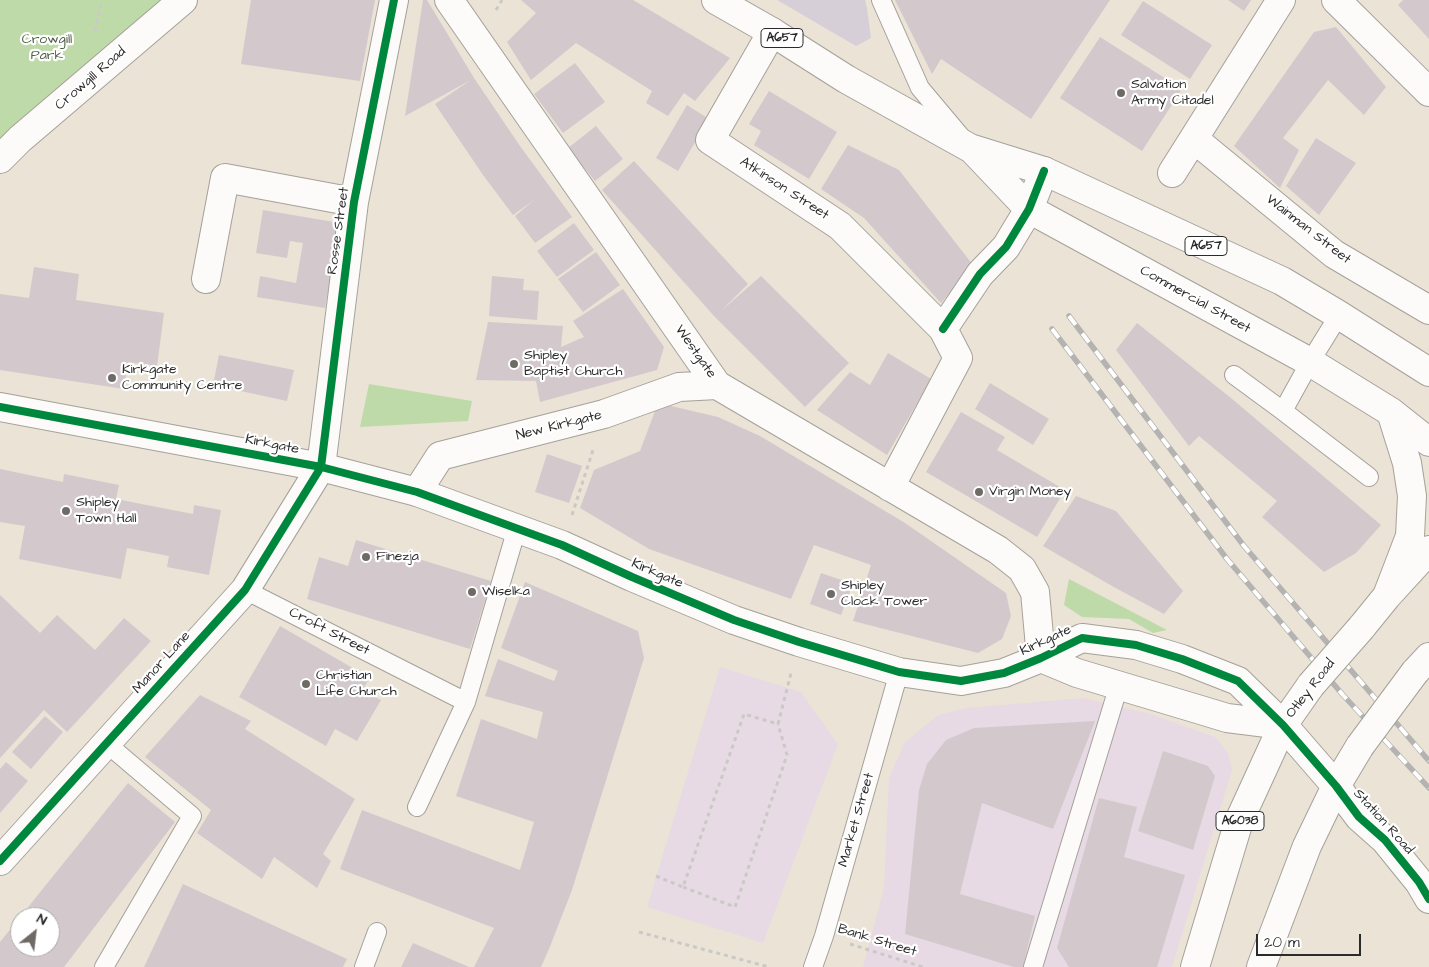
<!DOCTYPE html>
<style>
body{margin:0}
#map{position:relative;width:1429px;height:967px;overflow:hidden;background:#eae3d6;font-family:"Architects Daughter",sans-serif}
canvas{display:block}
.north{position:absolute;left:10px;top:907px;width:50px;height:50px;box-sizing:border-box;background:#fff;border:1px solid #aaa;border-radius:50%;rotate:29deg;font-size:14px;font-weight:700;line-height:20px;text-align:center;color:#2b2b2b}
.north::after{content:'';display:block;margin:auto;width:18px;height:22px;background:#6e6b67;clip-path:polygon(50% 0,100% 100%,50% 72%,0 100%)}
.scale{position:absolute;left:1256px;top:934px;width:105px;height:22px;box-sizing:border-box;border:2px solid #2b2b2b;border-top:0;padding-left:6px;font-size:15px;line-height:18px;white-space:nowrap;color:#2b2b2b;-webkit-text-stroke:4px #fff;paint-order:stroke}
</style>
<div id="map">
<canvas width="1429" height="967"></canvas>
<div class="north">N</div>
<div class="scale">20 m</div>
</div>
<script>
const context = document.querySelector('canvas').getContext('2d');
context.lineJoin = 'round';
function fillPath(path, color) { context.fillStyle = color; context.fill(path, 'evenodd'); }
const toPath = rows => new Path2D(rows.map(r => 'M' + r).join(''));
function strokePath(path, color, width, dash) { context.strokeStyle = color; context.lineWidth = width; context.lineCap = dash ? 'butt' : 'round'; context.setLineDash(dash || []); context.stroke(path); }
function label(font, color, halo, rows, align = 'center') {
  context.font = font + ' "Architects Daughter",sans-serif'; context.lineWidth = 4.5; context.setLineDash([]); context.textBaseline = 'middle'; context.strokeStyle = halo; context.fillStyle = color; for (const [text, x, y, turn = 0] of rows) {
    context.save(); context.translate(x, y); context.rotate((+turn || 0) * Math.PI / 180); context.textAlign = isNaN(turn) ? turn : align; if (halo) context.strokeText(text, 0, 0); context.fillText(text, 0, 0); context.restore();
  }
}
fillPath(toPath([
 [720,667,801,692,838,744,763,943,647,907],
 [1084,698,1150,714,1215,737,1228,753,1232,770,1172,967,863,967,884,888,889,778,905,742,938,715,966,708]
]), '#e8dae4');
fillPath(toPath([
 [777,0,865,0,867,8,871,38,856,46]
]), '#d7cfd7');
fillPath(toPath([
 [0,0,181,0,0,148],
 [369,384,472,401,468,421,360,427],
 [1069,579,1167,630,1153,633,1129,619,1082,617,1064,605]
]), '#bfdaa9');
fillPath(toPath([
 [251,0,375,0,360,81,241,64],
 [423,0,427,0,474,78,520,146,572,217,535,243,515,216,534,200,513,215,483,175,435,104,471,80,405,116],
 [521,0,633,0,730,58,695,101,684,93,668,116,646,103,652,91,576,43,531,80,507,42,536,13],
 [895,0,1110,0,1031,119,941,59,932,74],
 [1228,0,1251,0,1244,11],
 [1403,0,1429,0,1429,39,1398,5],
 [1143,1,1212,45,1190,79,1121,35],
 [1336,27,1386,87,1364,115,1328,80,1283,138,1299,150,1280,188,1234,146,1314,32],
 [1100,37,1182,89,1142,151,1060,98],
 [575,63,605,102,563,133,534,94],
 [769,91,837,132,809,179,754,145,761,131,749,124],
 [687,105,709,119,678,171,656,158],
 [596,126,623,159,595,181,568,148],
 [1316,138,1356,163,1319,215,1286,186],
 [848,145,899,170,973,265,941,303,864,218,821,189],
 [634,161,748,284,721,311,761,276,849,363,805,407,714,316,602,190],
 [263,210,340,223,325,308,257,297,260,276,296,283,303,243,290,241,287,258,256,253],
 [574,223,594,250,557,277,537,251],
 [596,252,620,285,583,312,558,279],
 [34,267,79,274,76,300,164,313,157,366,128,362,124,389,0,370,0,294,29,298],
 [492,276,524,279,523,290,539,291,537,320,489,316],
 [623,289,664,347,657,370,540,402,536,381,476,380,488,322,563,326,561,347,584,337,573,321],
 [1137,323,1231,398,1381,525,1356,553,1324,572,1262,517,1277,501,1199,436,1189,446,1116,350],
 [888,353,931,379,887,455,817,410,850,372,870,385],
 [219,355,294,370,287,401,213,385],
 [990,383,1049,419,1033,445,975,409],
 [658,403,718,417,760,436,905,523,1006,593,1011,616,1002,639,978,653,853,621,871,565,814,545,791,599,649,549,580,508,594,470,640,451],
 [961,412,1005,437,997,450,1065,490,1037,537,926,472],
 [547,454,582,466,569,503,535,492],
 [0,469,63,482,64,474,119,485,116,499,193,514,194,505,221,510,209,575,167,567,169,556,127,548,121,579,19,559,25,526,0,522],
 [1076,496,1116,511,1183,591,1164,614,1112,586,1043,546],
 [356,540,491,581,470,649,307,599,319,557,348,566],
 [821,573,853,584,841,615,810,604],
 [525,582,638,631,644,658,572,890,549,949,541,967,474,967,494,928,340,869,362,810,520,870,534,822,456,796,481,719,537,739,543,712,485,696,498,659,554,681,558,671,501,648],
 [0,595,40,633,57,615,95,650,124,618,151,641,67,732,44,710,0,758],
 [280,626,370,678,362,690,381,700,357,741,335,729,326,746,239,697],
 [200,695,251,721,245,729,355,799,323,854,331,861,317,888,274,857,262,879,197,833,211,810,145,757],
 [45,716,63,732,31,769,12,752],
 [1095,721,1053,829,982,803,960,894,1035,916,1023,967,1014,967,905,934,919,790,927,764,946,740,974,728],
 [1163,751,1208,766,1215,776,1193,850,1138,831],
 [6,762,28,781,0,813,0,769],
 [128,783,175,822,64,967,0,967,0,942],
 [20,917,50,917,50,947,20,947],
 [1099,798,1137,807,1124,857,1185,875,1157,967,1069,967,1057,948],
 [183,884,347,959,343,967,144,967],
 [413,943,469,967,401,967]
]), '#d3c9cc');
const lane = toPath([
 [881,0,920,88,962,138],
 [1339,315,1310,362,1283,411,1369,477],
 [1234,375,1283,411],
 [245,590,466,702],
 [417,807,466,702,517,528],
 [104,967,192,816,106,743],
 [364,967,377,932],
 [813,967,824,936,899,672],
 [1033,967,1119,685]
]);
const street = toPath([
 [449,0,717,385,998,550,1022,569,1035,592,1041,658],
 [1336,0,1429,92],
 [772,32,710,140,840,226,943,329,958,358,890,487],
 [1194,139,1334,254,1429,310],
 [0,159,20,139,183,0],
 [1172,173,1281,0],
 [206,279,225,178,354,202],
 [943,329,980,274,1006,247,1029,209,1044,171],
 [417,492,440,456,604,414,679,387,717,385],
 [1336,786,1359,817,1385,840,1419,882,1429,899],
 [0,861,245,590,321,467,354,202,394,0]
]);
const secondary = toPath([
 [0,407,321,467,417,492,562,545,632,577,734,620,799,642,899,672,961,681,1004,673,1041,658,1082,638,1136,645,1182,659,1238,681,1283,725,1336,786],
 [1041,658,1077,673,1204,711,1227,718,1283,725]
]);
const primary = toPath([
 [716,0,772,32,846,79,970,148,1044,171,1282,281,1339,315,1429,372],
 [973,150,1029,209,1310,362,1391,412,1429,442],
 [1387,596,1410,536,1412,496,1407,463,1391,412],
 [1361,628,1387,596,1429,550],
 [1415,672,1429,657],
 [1195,967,1239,821,1283,725,1311,685],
 [1261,967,1307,846,1336,786,1360,746]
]);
strokePath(lane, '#a5a19a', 20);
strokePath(street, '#a5a19a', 30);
strokePath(secondary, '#a5a19a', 30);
strokePath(primary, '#a5a19a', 30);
strokePath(toPath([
 [496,10,502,0],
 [95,31,102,0],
 [572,515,593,450],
 [656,876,683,887,744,714,778,724,791,673],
 [683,887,735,907,787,755,778,724],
 [639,932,769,967],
 [850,944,923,967]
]), '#cac9c6', 3, [4, 4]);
strokePath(lane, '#fcfbf9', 18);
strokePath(street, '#fcfbf9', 28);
strokePath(secondary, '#fcfbf9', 28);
strokePath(primary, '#fcfbf9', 28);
const rail = toPath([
 [1069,316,1244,546,1429,761],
 [1052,329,1227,559,1343,695,1429,788]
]);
strokePath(rail, '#b4b3b1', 5.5);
strokePath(rail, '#fff', 4, [11]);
const primaryBridge = toPath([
 [1311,685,1361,628],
 [1360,746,1415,672]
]);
strokePath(primaryBridge, '#a5a19a', 30, []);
strokePath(primaryBridge, '#fcfbf9', 28);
strokePath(toPath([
 [943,329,980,274,1006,247,1029,209,1044,171],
 [0,407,321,467,417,492,562,545,632,577,734,620,799,642,899,672,961,681,1004,673,1041,658,1082,638,1136,645,1182,659,1238,681,1283,725,1336,786,1359,817,1385,840,1419,882,1429,899],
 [0,861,245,590,321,467,354,202,394,0]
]), '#00873e', 8);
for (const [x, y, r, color] of [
 [1121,93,5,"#6e6b67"],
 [514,364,5,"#6e6b67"],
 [112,378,5,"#6e6b67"],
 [979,492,5,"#6e6b67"],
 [66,511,5,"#6e6b67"],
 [366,557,5,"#6e6b67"],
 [472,592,5,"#6e6b67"],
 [831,594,5,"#6e6b67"],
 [306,684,5,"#6e6b67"]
]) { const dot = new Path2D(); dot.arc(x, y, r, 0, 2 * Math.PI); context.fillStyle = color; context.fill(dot); strokePath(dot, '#fff', 2); }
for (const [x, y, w] of [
 [782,38,42],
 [1206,246,42],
 [1240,821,48]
]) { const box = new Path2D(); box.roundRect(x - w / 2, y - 9.5, w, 19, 4); context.fillStyle = '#fff'; context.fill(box); strokePath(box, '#2b2b2b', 1); }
label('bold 12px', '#2b2b2b', null, [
 ["A657",782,38],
 ["A657",1206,246],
 ["A6038",1240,821]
]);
label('14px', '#4d5d46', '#fff', [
 ["Crowgill",47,40],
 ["Park",47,56]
]);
label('14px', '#2b2b2b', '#fff', [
 ["Crowgill Road",91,79,-41],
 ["Atkinson Street",784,189,33],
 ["Wainman Street",1308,230,38],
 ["Rosse Street",339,231,-82],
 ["Commercial Street",1195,300,29],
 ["Westgate",695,352,55],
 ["New Kirkgate",559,426,-14],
 ["Kirkgate",272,445,11],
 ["Kirkgate",657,574,23],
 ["Croft Street",329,632,27],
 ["Kirkgate",1046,641,-25],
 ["Manor Lane",162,663,-48],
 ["Otley Road",1311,689,-52],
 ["Market Street",857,820,-74],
 ["Station Road",1383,822,48],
 ["Bank Street",877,941,17]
]);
label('14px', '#2b2b2b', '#fff', [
 ["Salvation",1131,85],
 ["Army Citadel",1131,101],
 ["Shipley",524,356],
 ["Baptist Church",524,372],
 ["Kirkgate",122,370],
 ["Community Centre",122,386],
 ["Virgin Money",989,492],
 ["Shipley",76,503],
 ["Town Hall",76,519],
 ["Finezja",376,557],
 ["Shipley",841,586],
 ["Clock Tower",841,602],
 ["Wiselka",482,592],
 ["Christian",316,676],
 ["Life Church",316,692]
], 'left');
</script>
